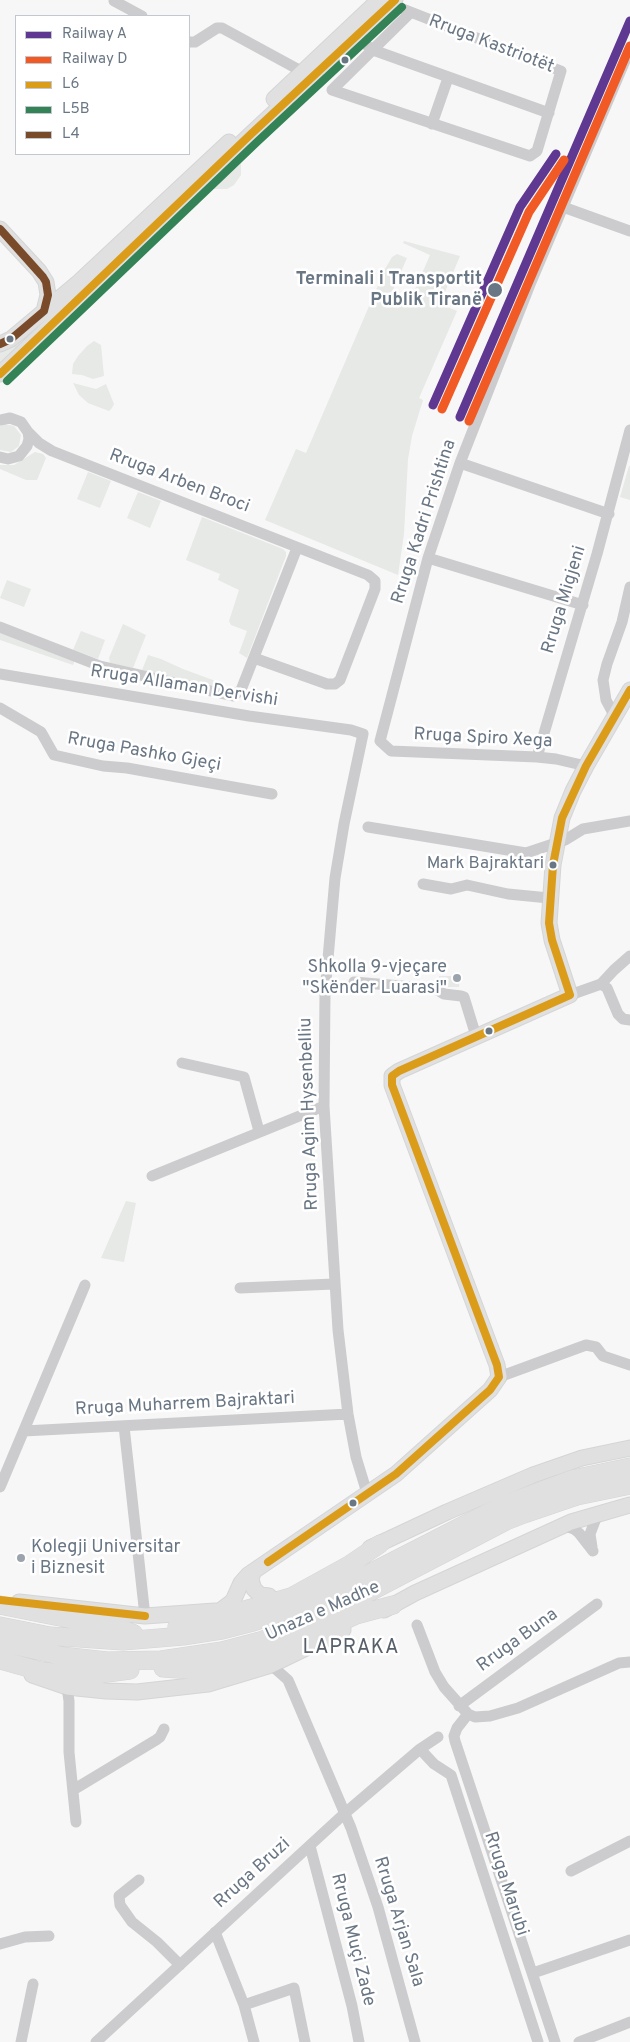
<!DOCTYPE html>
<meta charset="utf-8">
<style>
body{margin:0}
#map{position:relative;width:630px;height:2042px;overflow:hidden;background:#f7f7f7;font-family:Overpass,sans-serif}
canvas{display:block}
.legend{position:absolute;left:15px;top:15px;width:175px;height:140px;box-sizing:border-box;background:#fff;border:1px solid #c3c8ce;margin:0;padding:6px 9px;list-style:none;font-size:15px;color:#697684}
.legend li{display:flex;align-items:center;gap:10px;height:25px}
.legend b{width:25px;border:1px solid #c3c8ce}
</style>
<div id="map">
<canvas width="630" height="2042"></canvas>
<ul class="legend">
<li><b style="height:6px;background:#5f3892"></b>Railway A</li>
<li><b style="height:6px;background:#f15a24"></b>Railway D</li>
<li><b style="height:6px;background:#db9c1a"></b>L6</li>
<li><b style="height:6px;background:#348356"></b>L5B</li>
<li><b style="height:6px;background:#7a4b2a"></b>L4</li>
</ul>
</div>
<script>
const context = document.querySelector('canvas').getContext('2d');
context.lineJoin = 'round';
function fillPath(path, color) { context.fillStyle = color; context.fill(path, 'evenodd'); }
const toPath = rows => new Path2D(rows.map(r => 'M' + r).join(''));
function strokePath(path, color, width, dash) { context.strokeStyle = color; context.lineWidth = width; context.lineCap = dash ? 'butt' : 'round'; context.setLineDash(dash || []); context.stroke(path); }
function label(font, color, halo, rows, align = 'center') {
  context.font = font + ' Overpass,sans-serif'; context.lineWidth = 5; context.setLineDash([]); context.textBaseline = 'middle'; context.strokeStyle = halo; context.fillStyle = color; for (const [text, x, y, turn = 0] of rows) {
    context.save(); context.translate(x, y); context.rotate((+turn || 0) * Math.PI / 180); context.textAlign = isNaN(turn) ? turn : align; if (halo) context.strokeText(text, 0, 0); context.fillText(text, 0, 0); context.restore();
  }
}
fillPath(toPath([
 [241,162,241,175,234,185,227,189,212,189],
 [404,241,460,256,440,304,457,311,419,398,423,400,412,436,408,459,404,534,398,575,265,520,296,449,306,453,385,269,392,257,397,254,407,258,391,294,410,301,430,255,403,243],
 [66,300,0,367,0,351,17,345],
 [94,341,101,345,104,376,93,379,82,375,72,374,73,364,78,356,87,346],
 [73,383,96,389,106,384,114,404,112,408,109,411,88,403,79,395],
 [4,424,14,426,21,435,19,446,11,452,0,450,0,426],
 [35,452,43,454,46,458,37,480,26,480,0,469,0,465,14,465],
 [629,466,630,466,630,500,620,497],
 [88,472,111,481,100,508,77,499],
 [138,492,161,501,150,528,127,518],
 [202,517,283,549,286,552,286,556,247,658,239,653,247,631,231,625,229,621,239,590,218,580,220,574,186,560],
 [7,580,31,589,24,607,0,598],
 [123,624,146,635,133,668,110,663,109,658],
 [0,631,75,660,73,665,0,640],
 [81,631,105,640,98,659,73,650],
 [148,655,161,659,183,669,221,683,219,689,142,670],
 [439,976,460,976,459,987,439,987],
 [126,1201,136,1203,124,1262,101,1258]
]), '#e6e9e5');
const major = toPath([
 [274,99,379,0],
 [0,229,39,271,46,282,48,295,44,311],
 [0,344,11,339,79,282,229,142],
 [0,374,250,135,395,0],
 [370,1548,447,1512,533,1475,582,1458,630,1448],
 [253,1572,251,1580,254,1589,260,1595,269,1596],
 [19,1602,145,1616,215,1611],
 [221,1610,233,1601,241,1583,248,1575,396,1474,490,1390,499,1377,497,1365,392,1085,392,1076,399,1071,570,995,552,940,549,923,553,865,562,818,573,791,586,766,630,690],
 [384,1610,415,1593,571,1522,630,1505],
 [32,1675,67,1687,106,1691,137,1692,208,1684,271,1665,343,1630]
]);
const highway = toPath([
 [0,1605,125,1630,134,1634],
 [0,1626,50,1636,123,1641,183,1636,222,1630,253,1622,323,1597,501,1506,573,1479,630,1467],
 [177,1626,234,1613,291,1597,349,1565,380,1544],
 [0,1642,62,1656,107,1661,161,1660,222,1651,260,1641,304,1624,362,1596,506,1521,524,1514,577,1496,630,1485],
 [0,1660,40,1671,74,1675,92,1675,130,1670],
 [163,1668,207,1671,254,1660,277,1651,356,1615,393,1605]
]);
strokePath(major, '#d4d5d5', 17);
strokePath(highway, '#d4d4d5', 19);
strokePath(toPath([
 [114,1,142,16],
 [390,4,561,71,537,151,530,156,332,90,410,13],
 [356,37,373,50,549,113],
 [189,42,195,42,217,28,222,28,303,72],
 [432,124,448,78],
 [563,207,630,231],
 [0,420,10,418,21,422,28,432,29,439,27,446,19,456,8,459,0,457],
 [28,432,39,443,52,451,368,575,375,581,375,589,340,680,335,684,327,684,254,658],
 [460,463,609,514],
 [428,558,583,605],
 [0,627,100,666,233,696,241,690,297,548],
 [0,674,249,716,351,730,363,734,344,824,335,878,325,993,324,1106,338,1330,348,1414,356,1457,367,1493],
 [0,708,41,732,54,755,103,766,127,768,272,794],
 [615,717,606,700,603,680,607,664,622,622,630,587],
 [537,757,597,554,630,430],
 [586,766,556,759,537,757,391,751,380,741,428,558,460,463,531,282,630,49],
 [368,827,526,853,565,840,583,829,630,821],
 [423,884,451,889,467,885,508,894,549,898],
 [354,982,436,989,444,994,461,996,464,997,476,1036],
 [601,984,607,988,618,1014,623,1019,630,1020],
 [570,995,601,984,614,970,630,956],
 [182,1063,244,1077,259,1131],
 [152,1176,324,1106],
 [240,1288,334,1284],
 [499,1377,586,1345,596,1347,603,1356,630,1365],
 [124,1426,145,1616],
 [24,1431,348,1414],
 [0,1487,85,1285],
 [563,1525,574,1529,579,1533,593,1551],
 [592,1547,590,1534,598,1513],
 [417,1625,435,1672,444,1687,468,1714,475,1717,490,1716,518,1708,619,1663,630,1662],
 [271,1665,288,1680,351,1828,378,1907,415,2042],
 [67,1687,69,1701,69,1752,76,1822],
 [459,1706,597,1604],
 [468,1714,457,1728,454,1736,455,1741,555,2042],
 [420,1749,434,1764,451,1775,538,2042],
 [73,1790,156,1740,160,1737,164,1729],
 [310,1846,352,2006,359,2042],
 [571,1871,630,1841],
 [139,1880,119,1896,120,1905,132,1922,157,1942,180,1965],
 [215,1932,244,2005,254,2042],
 [0,1944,25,1937,49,1936],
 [533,1973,630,1940],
 [244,2005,294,1988,305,2042],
 [21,2042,33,1984],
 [96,2042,344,1814,420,1749,438,1737],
 [579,2042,630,2022]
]), '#ccccce', 11);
strokePath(major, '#e0e0e1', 15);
strokePath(highway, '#e0e0e1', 18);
strokePath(toPath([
 [0,374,250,135,395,0],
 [268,1562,396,1474,490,1390,499,1377,497,1365,392,1085,392,1076,399,1071,570,995,552,940,549,923,553,865,562,818,586,766,630,690],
 [0,1600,145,1616]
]), '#db9c1a', 8);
strokePath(toPath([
 [7,381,257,142,402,7]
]), '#348356', 8);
strokePath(toPath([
 [0,229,43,277,46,282,48,295,44,311,11,339,0,344]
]), '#7a4b2a', 8);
strokePath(toPath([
 [433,405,520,207,556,154],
 [460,417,630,21]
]), '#5f3892', 9);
strokePath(toPath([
 [442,409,529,212,564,160],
 [469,421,630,46]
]), '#f15a24', 9);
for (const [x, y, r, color] of [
 [345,60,4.5,"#697684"],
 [495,290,8,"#697684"],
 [10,339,4.5,"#697684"],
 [553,865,4.5,"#697684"],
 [457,978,5,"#9ba3ac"],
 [489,1031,4.5,"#697684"],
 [353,1503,4.5,"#697684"],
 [21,1558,5,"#9ba3ac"]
]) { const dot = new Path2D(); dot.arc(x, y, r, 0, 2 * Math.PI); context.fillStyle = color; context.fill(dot); strokePath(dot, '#fff', 2); }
label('17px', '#697684', '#fff', [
 ["Mark Bajraktari",544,865]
], 'right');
label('18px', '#697684', '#fff', [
 ["Rruga Kastriotët",491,45,21],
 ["Rruga Arben Broci",179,482,21],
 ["Rruga Kadri Prishtina",425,522,-72],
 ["Rruga Migjeni",565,600,-73],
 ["Rruga Allaman Dervishi",184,687,9],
 ["Rruga Spiro Xega",483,739,3],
 ["Rruga Pashko Gjeçi",144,753,10],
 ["Rruga Agim Hysenbelliu",310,1114,-92],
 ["Rruga Muharrem Bajraktari",185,1405,-3],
 ["Unaza e Madhe",323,1612,-24],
 ["Rruga Buna",518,1641,-36],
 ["Rruga Bruzi",253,1874,-42],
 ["Rruga Marubi",505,1884,72],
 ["Rruga Arjan Sala",398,1922,73],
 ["Rruga Muçi Zade",352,1940,76]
]);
label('bold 18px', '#697684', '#fff', [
 ["Terminali i Transportit",482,280],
 ["Publik Tiranë",482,301]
], 'right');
label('18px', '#697684', '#fff', [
 ["Shkolla 9-vjeçare",447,968],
 ["\"Skënder Luarasi\"",447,989],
 ["Kolegji Universitar",31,1548,"left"],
 ["i Biznesit",31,1569,"left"]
], 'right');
context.letterSpacing = '1px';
label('20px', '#57606a', '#fff', [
 ["LAPRAKA",351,1649]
]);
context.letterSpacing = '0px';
</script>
